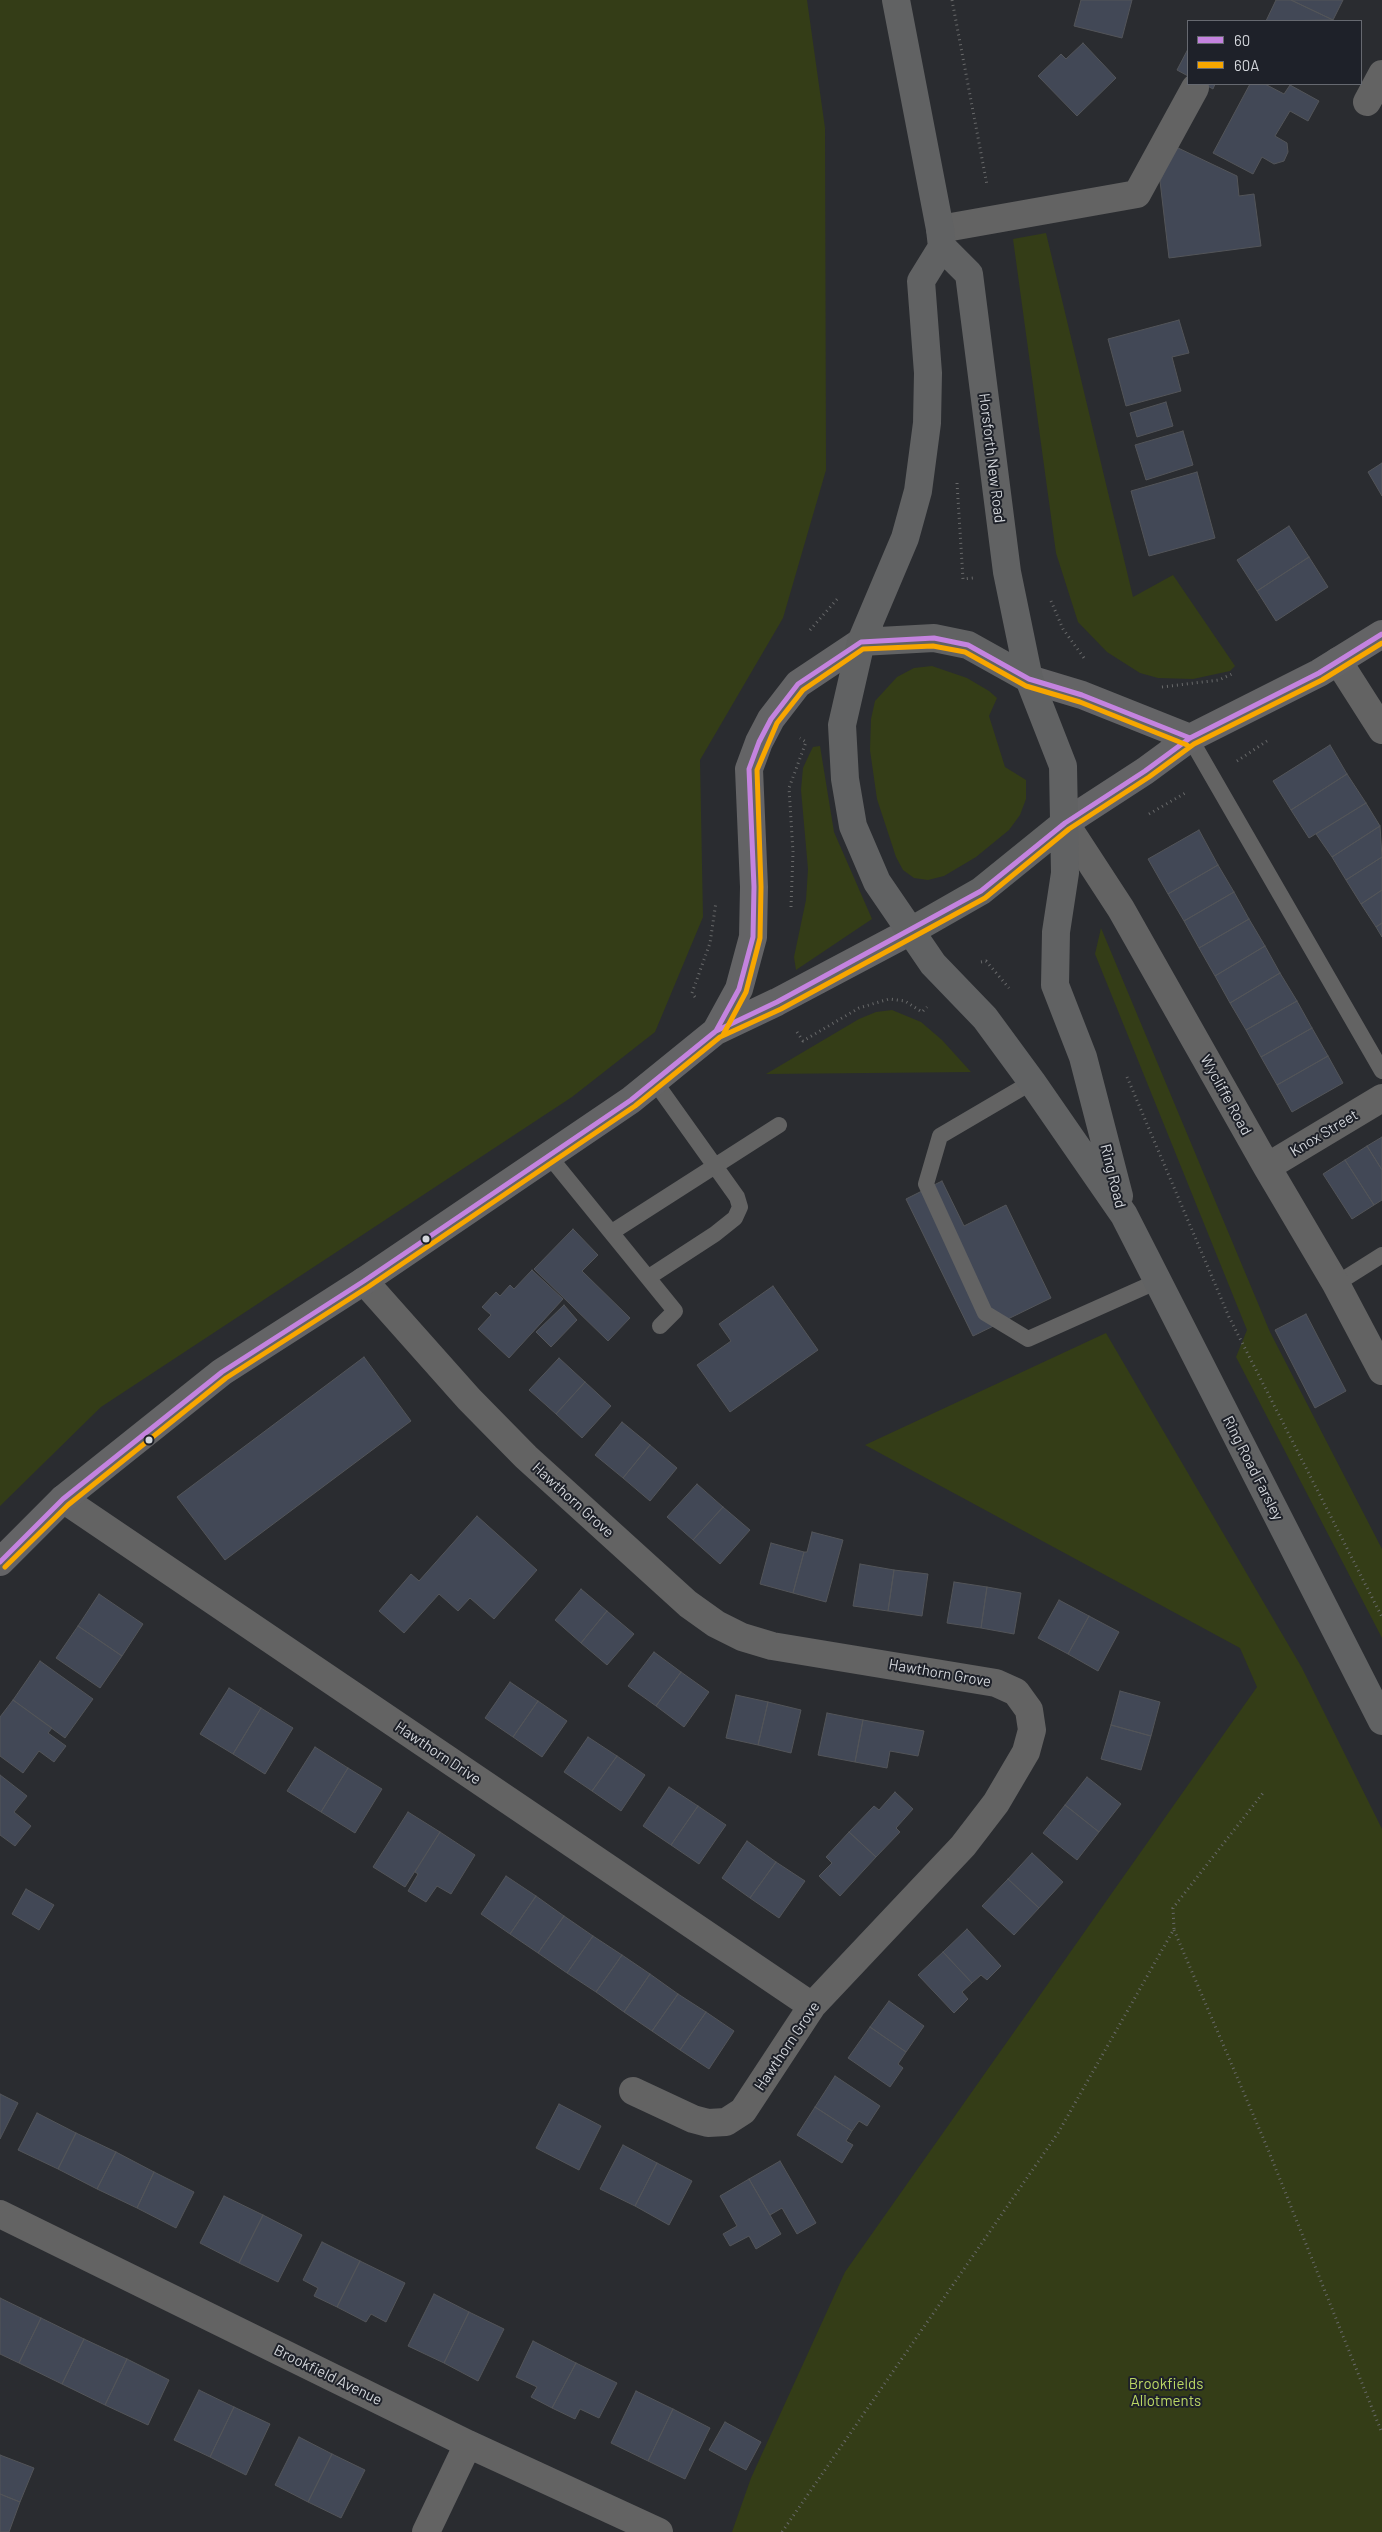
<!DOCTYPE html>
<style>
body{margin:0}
#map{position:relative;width:1382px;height:2532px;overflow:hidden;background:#2a2c30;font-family:Barlow,sans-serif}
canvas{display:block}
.legend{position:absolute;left:1187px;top:20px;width:175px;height:65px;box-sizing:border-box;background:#1e2129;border:1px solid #666970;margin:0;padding:6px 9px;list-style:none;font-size:15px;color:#d3d6db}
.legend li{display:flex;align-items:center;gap:10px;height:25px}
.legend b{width:25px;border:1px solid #666970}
</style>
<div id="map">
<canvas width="1382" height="2532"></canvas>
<ul class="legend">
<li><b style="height:6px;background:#c483df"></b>60</li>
<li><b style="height:6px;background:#f7a600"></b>60A</li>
</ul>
</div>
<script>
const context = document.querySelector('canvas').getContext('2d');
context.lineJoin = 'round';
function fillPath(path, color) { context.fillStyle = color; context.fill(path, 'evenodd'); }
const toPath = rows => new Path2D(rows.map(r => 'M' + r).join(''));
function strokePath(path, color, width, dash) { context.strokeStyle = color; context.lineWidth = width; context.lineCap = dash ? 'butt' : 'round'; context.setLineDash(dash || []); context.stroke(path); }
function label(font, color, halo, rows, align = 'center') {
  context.font = font + ' Barlow,sans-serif'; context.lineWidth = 4; context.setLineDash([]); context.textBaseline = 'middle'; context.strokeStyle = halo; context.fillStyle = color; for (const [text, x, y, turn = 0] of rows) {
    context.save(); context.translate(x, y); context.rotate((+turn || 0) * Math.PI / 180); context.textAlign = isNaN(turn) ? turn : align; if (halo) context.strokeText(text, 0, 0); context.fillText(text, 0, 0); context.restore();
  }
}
fillPath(toPath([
 [0,0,807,0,825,128,826,470,783,618,700,760,703,917,655,1032,572,1097,101,1407,0,1506],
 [1046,233,1133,597,1173,575,1235,666,1230,671,1193,679,1158,678,1140,673,1107,652,1078,622,1056,553,1013,239],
 [932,666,967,678,989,691,997,698,989,716,1005,767,1026,780,1026,799,1020,815,1009,830,976,857,944,876,928,880,914,878,903,870,896,857,877,799,870,750,871,719,875,701,897,677,914,668],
 [820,746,834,832,872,919,796,970,794,957,806,900,808,869,801,790,803,768,809,755,813,747],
 [1101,928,1270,1332,1382,1549,1382,1638,1236,1357,1247,1330,1095,954],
 [892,1010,921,1022,942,1040,971,1072,766,1074,859,1019,876,1012],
 [1106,1333,1302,1668,1382,1829,1382,2532,732,2532,751,2478,845,2272,1257,1687,1240,1648,865,1445]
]), '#343d17');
const building = toPath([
 [1081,0,1132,0,1122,38,1074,26,1081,0],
 [1276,0,1291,0,1333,20,1266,21,1276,0],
 [1291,0,1343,0,1333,20,1291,0],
 [1083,43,1116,78,1077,116,1038,76,1061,54,1066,59,1083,43],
 [1188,49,1188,76,1177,70,1188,49],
 [1204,84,1215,84,1213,89,1204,84],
 [1250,84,1265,84,1284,94,1290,85,1319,101,1308,121,1290,111,1275,136,1287,143,1288,152,1284,161,1274,164,1262,157,1253,174,1213,153,1250,84],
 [1176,147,1237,176,1239,196,1254,194,1261,246,1169,258,1160,181,1176,147],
 [1179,320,1189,353,1172,357,1181,391,1126,406,1108,339,1179,320],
 [1166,402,1173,426,1137,437,1130,413,1166,402],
 [1183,431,1193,465,1146,480,1135,445,1183,431],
 [1382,463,1382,496,1368,472,1382,463],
 [1197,472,1215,538,1149,556,1131,491,1197,472],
 [1289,526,1309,557,1257,591,1237,560,1289,526],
 [1309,557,1328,587,1276,621,1257,591,1309,557],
 [1330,745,1347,774,1291,810,1273,781,1330,745],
 [1347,774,1366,803,1309,838,1291,810,1347,774],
 [1366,803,1380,826,1332,857,1316,834,1366,803],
 [1380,826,1382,857,1346,880,1332,857,1380,826],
 [1199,830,1218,865,1168,894,1148,859,1199,830],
 [1382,857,1382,890,1361,904,1346,880,1382,857],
 [1218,865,1234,892,1184,921,1168,894,1218,865],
 [1382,890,1382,923,1376,927,1361,904,1382,890],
 [1234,892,1249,919,1199,948,1184,921,1234,892],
 [1249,919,1265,946,1215,976,1199,948,1249,919],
 [1382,923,1382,937,1376,927,1382,923],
 [1265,946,1280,973,1230,1003,1215,976,1265,946],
 [1280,973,1297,1001,1246,1030,1230,1003,1280,973],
 [1297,1001,1312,1028,1261,1057,1246,1030,1297,1001],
 [1312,1028,1328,1056,1277,1085,1261,1057,1312,1028],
 [1328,1056,1343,1083,1292,1112,1277,1085,1328,1056],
 [1382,1137,1382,1170,1367,1146,1382,1137],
 [1367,1146,1382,1170,1382,1200,1374,1205,1345,1160,1367,1146],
 [1345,1160,1374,1205,1352,1219,1323,1174,1345,1160],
 [942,1181,964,1226,1006,1205,1051,1298,973,1336,906,1199,942,1181],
 [573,1229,598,1255,582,1271,630,1318,608,1341,534,1269,573,1229],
 [532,1270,563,1299,509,1358,478,1329,491,1315,482,1307,496,1292,500,1296,510,1285,514,1289,532,1270],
 [773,1286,818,1350,730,1412,697,1365,731,1341,719,1324,773,1286],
 [564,1305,577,1320,551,1347,536,1332,564,1305],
 [1306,1314,1346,1391,1315,1408,1275,1330,1306,1314],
 [364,1357,411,1421,225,1560,177,1497,364,1357],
 [559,1358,585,1382,556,1414,529,1390,559,1358],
 [585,1382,611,1406,582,1438,556,1414,585,1382],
 [622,1422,650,1445,623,1478,595,1455,622,1422],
 [650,1445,677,1468,650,1501,623,1478,650,1445],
 [697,1484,723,1507,693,1540,667,1517,697,1484],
 [723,1507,750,1530,720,1564,693,1540,723,1507],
 [477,1516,537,1570,494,1619,470,1598,458,1611,439,1594,404,1633,379,1611,411,1574,419,1581,477,1516],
 [812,1532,843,1540,826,1602,793,1593,804,1552,807,1552,812,1532],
 [771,1543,804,1552,793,1593,760,1584,771,1543],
 [860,1564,894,1570,888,1611,853,1606,860,1564],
 [894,1570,928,1574,922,1616,888,1611,894,1570],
 [954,1582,987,1587,981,1628,947,1623,954,1582],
 [987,1587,1021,1593,1014,1634,981,1628,987,1587],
 [581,1589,607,1611,581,1643,555,1620,581,1589],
 [99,1594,143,1624,122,1656,78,1626,99,1594],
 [1059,1600,1089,1616,1068,1654,1038,1638,1059,1600],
 [607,1611,634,1634,607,1665,581,1643,607,1611],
 [1089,1616,1119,1632,1098,1671,1068,1654,1089,1616],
 [78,1626,122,1656,100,1688,56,1658,78,1626],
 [654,1652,681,1672,656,1706,628,1686,654,1652],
 [40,1661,93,1699,65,1738,13,1700,40,1661],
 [681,1672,709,1692,684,1727,656,1706,681,1672],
 [510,1682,538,1701,513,1737,485,1718,510,1682],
 [229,1688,261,1708,233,1754,200,1734,229,1688],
 [1120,1691,1160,1702,1151,1736,1111,1725,1120,1691],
 [736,1695,768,1702,758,1745,726,1738,736,1695],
 [13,1700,52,1728,48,1733,66,1746,54,1762,39,1751,23,1773,0,1756,0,1717,13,1700],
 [538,1701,567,1721,542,1757,513,1737,538,1701],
 [768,1702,801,1710,791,1753,758,1745,768,1702],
 [261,1708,293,1728,265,1774,233,1754,261,1708],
 [827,1713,863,1720,855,1762,818,1755,827,1713],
 [863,1720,924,1731,918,1756,890,1751,887,1768,855,1762,863,1720],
 [1111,1725,1151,1736,1141,1770,1101,1759,1111,1725],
 [588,1737,617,1756,592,1791,564,1772,588,1737],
 [315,1747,348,1768,321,1812,287,1791,315,1747],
 [617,1756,645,1775,621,1811,592,1791,617,1756],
 [348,1768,382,1789,355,1833,321,1812,348,1768],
 [0,1775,27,1796,14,1812,31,1826,15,1846,0,1835,0,1775],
 [1087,1777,1121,1804,1099,1832,1065,1805,1087,1777],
 [669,1787,698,1806,671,1845,643,1826,669,1787],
 [895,1792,913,1809,896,1828,900,1832,876,1857,849,1832,874,1806,879,1810,895,1792],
 [1065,1805,1099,1832,1077,1860,1043,1833,1065,1805],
 [698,1806,726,1825,699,1864,671,1845,698,1806],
 [408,1812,440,1832,405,1887,373,1867,408,1812],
 [440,1832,475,1855,451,1894,437,1886,426,1902,408,1891,418,1874,415,1872,440,1832],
 [849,1832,876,1857,840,1896,819,1876,832,1863,826,1857,849,1832],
 [747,1841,776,1862,750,1898,722,1878,747,1841],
 [1032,1853,1063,1882,1039,1908,1008,1879,1032,1853],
 [776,1862,805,1881,779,1918,750,1898,776,1862],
 [506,1876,536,1896,510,1934,481,1914,506,1876],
 [1008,1879,1039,1908,1014,1935,982,1906,1008,1879],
 [26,1889,54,1905,39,1930,12,1914,26,1889],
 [536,1896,564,1916,538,1953,510,1934,536,1896],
 [564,1916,593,1936,567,1973,538,1953,564,1916],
 [967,1929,1001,1966,987,1980,981,1975,972,1983,943,1952,967,1929],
 [593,1936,622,1955,596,1992,567,1973,593,1936],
 [943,1952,972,1983,962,1992,968,1999,954,2013,918,1975,943,1952],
 [622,1955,650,1974,624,2012,596,1992,622,1955],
 [650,1974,678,1994,652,2031,624,2012,650,1974],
 [678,1994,706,2012,680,2050,652,2031,678,1994],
 [889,2001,924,2026,906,2052,870,2027,889,2001],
 [706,2012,734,2031,709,2069,680,2050,706,2012],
 [870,2027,906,2052,898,2064,903,2068,890,2087,848,2058,870,2027],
 [835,2076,880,2106,867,2126,859,2121,852,2131,815,2107,835,2076],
 [0,2094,18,2103,0,2139,0,2094],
 [559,2104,601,2126,579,2170,536,2148,559,2104],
 [815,2107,852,2131,846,2141,853,2145,842,2163,797,2135,815,2107],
 [37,2113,76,2133,58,2169,18,2150,37,2113],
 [76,2133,116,2152,97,2189,58,2169,76,2133],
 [623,2145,657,2163,635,2206,600,2189,623,2145],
 [116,2152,154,2172,137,2208,97,2189,116,2152],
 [780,2161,816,2223,797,2234,782,2208,770,2215,749,2179,780,2161],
 [657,2163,692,2181,669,2225,635,2206,657,2163],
 [154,2172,194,2192,176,2228,137,2208,154,2172],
 [749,2179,781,2234,756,2249,749,2236,730,2246,723,2234,737,2226,720,2196,749,2179],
 [224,2196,263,2215,239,2263,200,2243,224,2196],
 [263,2215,302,2235,278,2282,239,2263,263,2215],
 [322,2242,360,2261,337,2307,314,2296,318,2288,303,2280,322,2242],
 [360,2261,405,2283,386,2322,371,2314,366,2322,337,2307,360,2261],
 [434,2294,469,2312,444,2363,408,2346,434,2294],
 [0,2298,41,2318,19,2363,0,2354,0,2298],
 [469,2312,504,2329,478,2381,444,2363,469,2312],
 [41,2318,84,2339,62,2384,19,2363,41,2318],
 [84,2339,127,2359,105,2405,62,2384,84,2339],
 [533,2341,576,2363,552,2408,531,2397,537,2387,516,2377,533,2341],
 [127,2359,169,2380,148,2425,105,2405,127,2359],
 [576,2363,617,2383,599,2418,580,2409,575,2419,552,2408,576,2363],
 [199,2390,234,2407,210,2457,174,2440,199,2390],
 [636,2391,673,2409,648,2461,611,2443,636,2391],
 [234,2407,270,2424,246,2475,210,2457,234,2407],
 [673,2409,710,2428,685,2479,648,2461,673,2409],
 [725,2422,761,2442,746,2470,709,2450,725,2422],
 [299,2437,332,2454,308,2502,275,2485,299,2437],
 [332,2454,365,2470,341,2518,308,2502,332,2454],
 [0,2455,34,2468,20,2502,0,2494,0,2455],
 [0,2494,20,2502,9,2532,0,2532,0,2494]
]);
fillPath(building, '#424856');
strokePath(building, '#535559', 1);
strokePath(toPath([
 [952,0,987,185],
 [957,483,963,579,973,578],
 [1051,601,1063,629,1084,658],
 [810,630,839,597],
 [1162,687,1219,680,1232,674],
 [1237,761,1267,741],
 [1149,814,1187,792],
 [791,907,793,852,789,788,806,742,800,738],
 [981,962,986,961,1009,988],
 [695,997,692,993,710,943,716,902],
 [797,1032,803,1041,859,1008,889,999,905,1001,922,1012,927,1007],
 [1127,1077,1229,1317,1382,1617],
 [1174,1930,1267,2147,1382,2433],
 [782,2532,1058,2133,1174,1929,1173,1908,1263,1793]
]), '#68696a', 3, [1, 4]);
strokePath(toPath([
 [1190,738,1382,1071],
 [1032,1082,940,1136,926,1184,985,1313,1028,1339,1158,1281],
 [549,1156,675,1311,660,1326],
 [612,1232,779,1125],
 [649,1277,715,1234,735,1218,740,1207,737,1197,655,1082],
 [1336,1284,1382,1255]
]), '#636363', 16);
strokePath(toPath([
 [1367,102,1382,74],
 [940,229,1137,194,1195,88],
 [1338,661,1382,730],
 [1065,823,1121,909,1267,1167,1336,1284,1382,1371],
 [1267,1167,1382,1098],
 [364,1281,469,1399,526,1457,688,1604,716,1624,742,1637,772,1646,996,1683,1016,1692,1029,1710,1032,1730,1026,1752,996,1803,963,1846,812,2006,743,2111,726,2122,708,2123,693,2119,633,2091],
 [63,1499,812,2006],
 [0,2214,468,2444,659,2532],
 [426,2532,468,2444]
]), '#636363', 28);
strokePath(toPath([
 [1029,679,1082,695,1190,738],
 [1065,823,1145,771,1190,738,1319,673,1382,634],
 [716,1031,739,989,753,937,754,887,749,769,759,742,771,719,798,684,861,642],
 [0,1562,63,1499,222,1372,364,1281,631,1100,716,1031,777,1002,911,931]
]), '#646466', 28);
strokePath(toPath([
 [896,0,940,229,942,247,921,281,928,373,927,423,918,491,905,538,861,642,842,725,845,779,853,826,877,882,933,964,985,1018,1032,1082,1124,1215,1382,1721],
 [942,247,969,274,1007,572,1029,679,1063,766,1065,873,1056,932,1055,985,1083,1057,1119,1196],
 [861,642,934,638,968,645,1029,679],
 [911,931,981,891,1065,823]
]), '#616263', 28);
strokePath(toPath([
 [716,1031,739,989,753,937,754,887,749,769,759,742,771,719,798,684,861,642,934,638,968,645,1029,679,1082,695,1190,738],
 [0,1562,63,1499,222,1372,364,1281,631,1100,716,1031,777,1002,981,891,1065,823,1145,771,1190,738,1319,673,1382,634]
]), '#c483df', 5);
strokePath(toPath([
 [723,1035,746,992,760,938,761,887,757,770,777,723,803,690,863,649,933,646,965,652,1026,686,1080,702,1187,745],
 [5,1567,68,1505,226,1378,368,1287,635,1106,720,1037,781,1009,985,898,1069,829,1149,777,1194,744,1322,680,1382,643]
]), '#f7a600', 5);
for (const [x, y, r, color] of [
 [426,1239,4.5,"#d3d6db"],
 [149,1440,4.5,"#d3d6db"]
]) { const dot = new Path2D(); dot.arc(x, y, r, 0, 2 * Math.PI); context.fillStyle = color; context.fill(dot); strokePath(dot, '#1e2129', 2); }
label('15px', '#d3d6db', '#1e2129', [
 ["Horsforth New Road",992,458,83],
 ["Wycliffe Road",1226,1095,61],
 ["Knox Street",1324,1133,-31],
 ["Ring Road",1113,1176,76],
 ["Ring Road Farsley",1253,1468,63],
 ["Hawthorn Grove",573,1500,42],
 ["Hawthorn Grove",940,1673,10],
 ["Hawthorn Drive",438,1753,34],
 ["Hawthorn Grove",787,2046,-56],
 ["Brookfield Avenue",328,2375,26]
]);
label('15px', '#bbd764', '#1e2129', [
 ["Brookfields",1166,2384],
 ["Allotments",1166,2401]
]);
</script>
